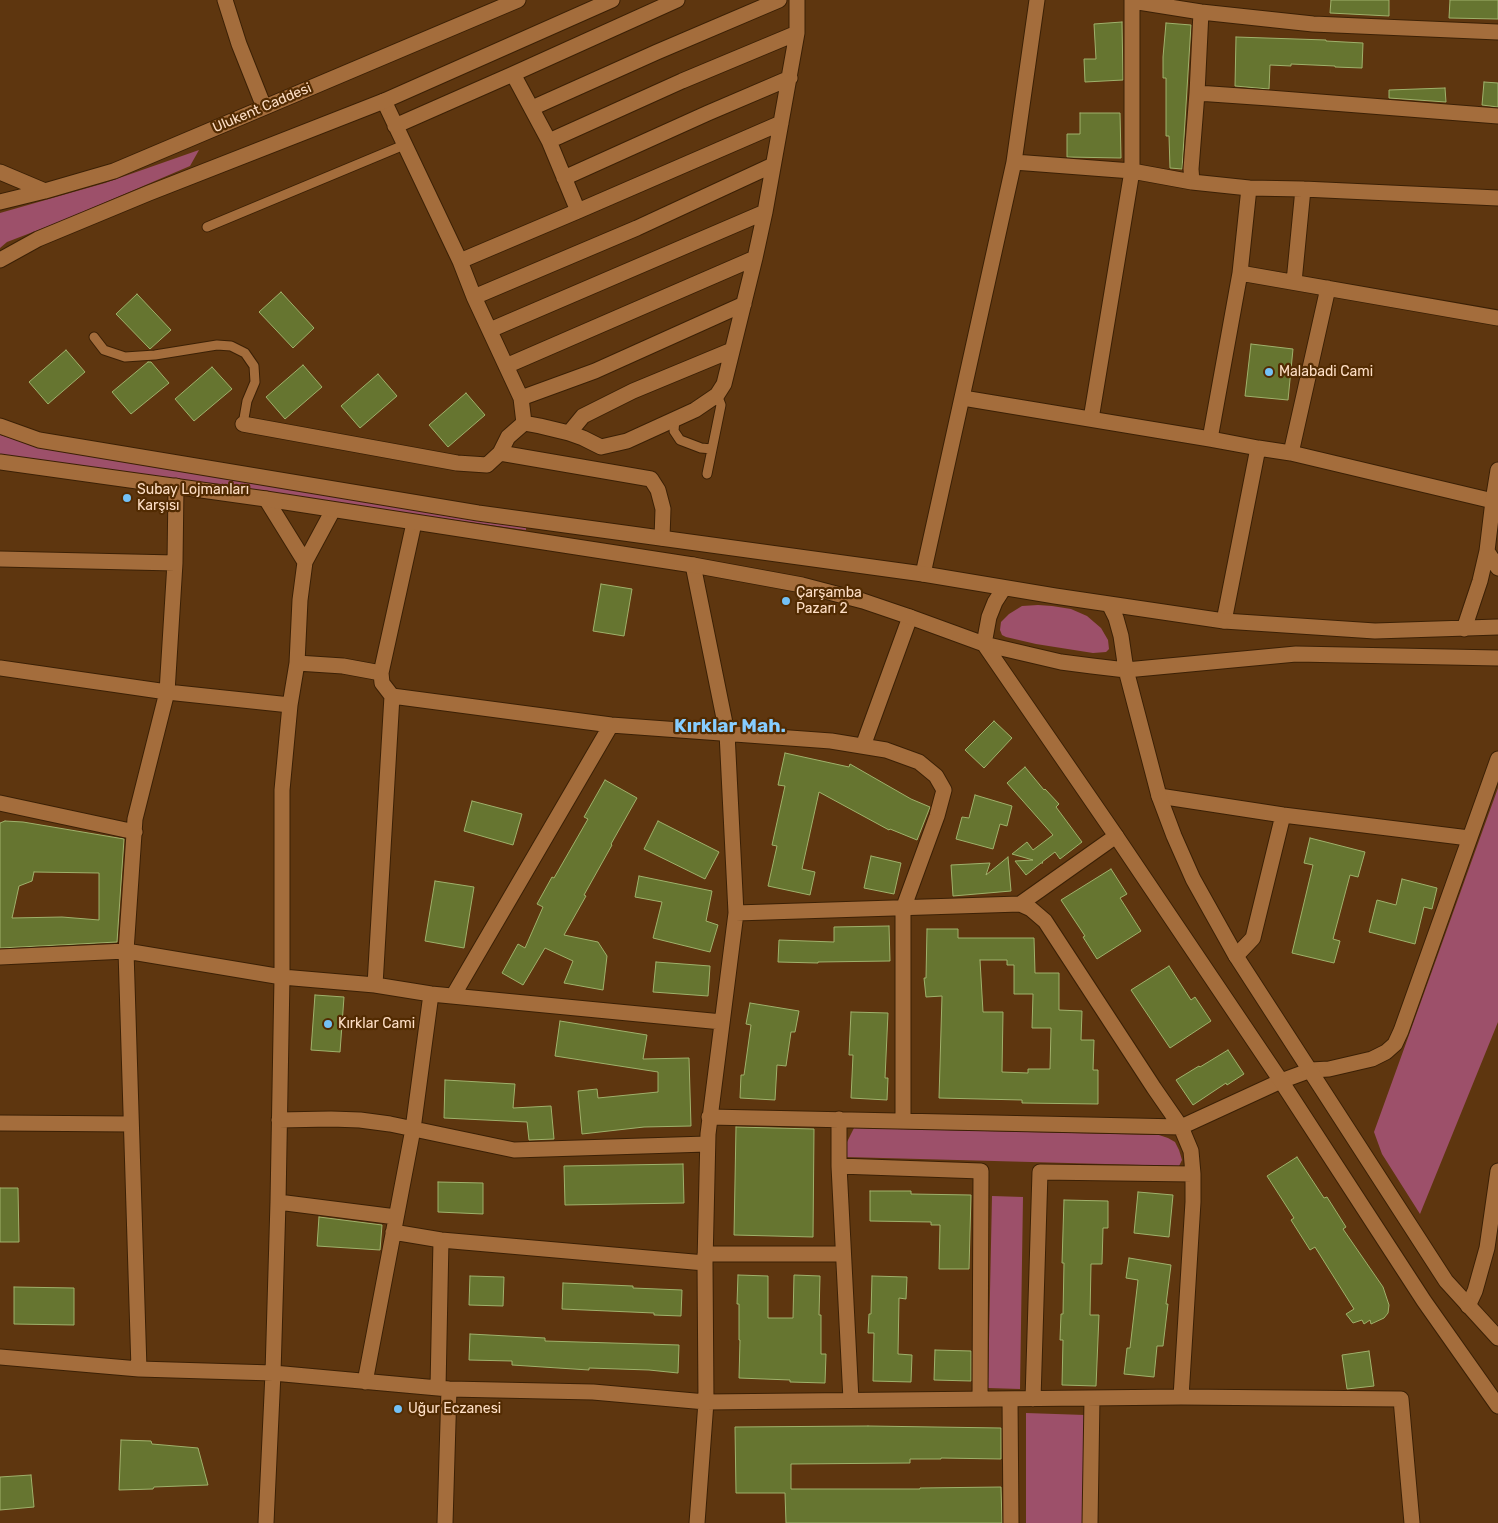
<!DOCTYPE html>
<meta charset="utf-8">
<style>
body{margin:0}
canvas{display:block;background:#5e360f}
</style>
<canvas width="1498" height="1523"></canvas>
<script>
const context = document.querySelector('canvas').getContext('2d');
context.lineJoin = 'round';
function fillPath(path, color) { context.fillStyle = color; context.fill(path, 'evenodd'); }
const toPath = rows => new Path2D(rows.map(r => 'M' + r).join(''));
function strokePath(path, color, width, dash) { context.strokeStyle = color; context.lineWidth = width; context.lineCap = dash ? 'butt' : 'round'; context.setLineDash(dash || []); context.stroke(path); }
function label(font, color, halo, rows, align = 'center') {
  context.font = font + ' Rubik,sans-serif'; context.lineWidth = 4.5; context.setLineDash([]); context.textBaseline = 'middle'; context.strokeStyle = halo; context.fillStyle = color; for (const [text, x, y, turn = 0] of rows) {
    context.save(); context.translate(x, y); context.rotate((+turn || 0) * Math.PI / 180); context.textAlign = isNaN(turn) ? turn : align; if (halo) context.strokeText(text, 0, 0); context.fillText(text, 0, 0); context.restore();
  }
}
fillPath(toPath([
 [199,150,190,166,59,222,7,242,0,248,0,213,105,183],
 [0,435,27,443,526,523,526,530,0,456],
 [1038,605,1052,606,1071,609,1087,616,1101,628,1108,640,1109,649,1106,652,1093,653,1036,644,1006,637,1002,635,1000,630,1001,622,1009,614,1022,606],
 [1498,788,1498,1022,1420,1214,1382,1154,1374,1132],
 [854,1128,1159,1135,1168,1138,1175,1142,1179,1150,1182,1160,1179,1166,846,1157,846,1144],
 [992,1196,1023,1197,1020,1389,988,1388],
 [1026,1413,1085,1415,1084,1523,1026,1523]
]), '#9d506a');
const building = toPath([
 [1331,0,1389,0,1389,16,1330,13,1331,0],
 [1450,0,1498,0,1498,19,1449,18,1450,0],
 [1122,22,1123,80,1085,82,1084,59,1096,59,1094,24,1122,22],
 [1166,23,1191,25,1182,169,1170,168,1169,136,1166,136,1166,78,1163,78,1163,57,1166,23],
 [1236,37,1326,40,1326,41,1363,43,1362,68,1335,67,1335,66,1291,64,1291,66,1270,65,1269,89,1235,86,1236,37],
 [1484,82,1498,83,1498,107,1482,105,1484,82],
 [1445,88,1446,102,1389,98,1389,90,1445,88],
 [1080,113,1120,113,1121,158,1067,157,1067,134,1080,134,1080,113],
 [281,292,314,328,293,348,259,312,281,292],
 [137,294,171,330,150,349,116,314,137,294],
 [1251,344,1293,349,1288,400,1245,396,1251,344],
 [66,350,85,372,48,404,29,382,66,350],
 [148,362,151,362,169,383,131,414,112,392,148,362],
 [303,365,322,387,285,419,266,397,303,365],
 [212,367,232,389,194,421,175,399,212,367],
 [378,374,397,396,360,428,341,406,378,374],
 [466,393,485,415,448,447,429,425,466,393],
 [601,584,632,589,624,636,593,631,601,584],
 [994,721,1012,738,984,768,965,750,994,721],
 [785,753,849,767,850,764,911,799,930,807,917,840,890,829,889,830,819,792,802,869,815,872,810,895,768,886,777,846,772,845,785,786,778,785,785,753],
 [1025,767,1044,790,1045,789,1059,804,1056,807,1082,842,1060,859,1055,852,1042,862,1043,863,1041,863,1026,875,1015,861,1033,860,1012,854,1027,842,1033,850,1053,835,1007,783,1025,767],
 [605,780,637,798,611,844,612,845,584,895,586,896,564,935,598,942,607,956,603,990,564,983,573,961,545,948,523,985,502,973,518,944,525,948,543,907,537,904,552,877,554,878,588,819,584,817,605,780],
 [975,795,1012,806,1007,826,1000,824,993,849,956,839,962,817,969,818,975,795],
 [472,801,522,814,513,845,464,831,472,801],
 [5,821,23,822,124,839,117,942,0,948,0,823,5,821],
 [34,872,99,873,99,920,62,917,12,918,19,886,32,881,34,872],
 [658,821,719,852,705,879,644,849,658,821],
 [1310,838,1365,852,1358,877,1350,875,1333,939,1340,941,1334,963,1292,953,1313,865,1304,863,1310,838],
 [871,856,901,863,894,894,864,888,871,856],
 [1008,857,1011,891,953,896,951,865,990,863,986,875,1008,857],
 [1111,869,1127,894,1120,898,1141,931,1097,959,1083,937,1085,936,1061,900,1111,869],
 [639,876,712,891,706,921,718,925,710,952,653,938,662,902,635,897,639,876],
 [1402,879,1437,888,1432,909,1424,907,1415,944,1369,932,1377,900,1396,905,1402,879],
 [435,881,474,887,464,948,425,941,435,881],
 [889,926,890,961,818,962,818,963,778,962,779,940,834,942,834,927,889,926],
 [927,929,958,929,958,938,1034,938,1035,973,1059,973,1059,1010,1082,1011,1081,1040,1094,1040,1093,1070,1098,1070,1098,1104,1022,1103,1022,1100,939,1098,942,996,926,997,924,978,926,978,927,929],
 [980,960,1007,960,1007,965,1014,965,1014,994,1033,994,1032,1028,1051,1028,1050,1069,1028,1069,1028,1073,1002,1072,1003,1012,983,1012,980,960],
 [656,962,710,966,708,996,653,992,656,962],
 [1169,966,1191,1000,1195,997,1211,1021,1170,1048,1131,990,1169,966],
 [315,995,344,997,340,1052,311,1050,315,995],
 [750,1003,799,1011,795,1032,791,1032,786,1066,777,1065,775,1100,740,1098,741,1075,744,1075,751,1025,746,1024,750,1003],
 [851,1012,888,1013,885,1078,888,1078,887,1100,851,1098,853,1055,849,1055,851,1012],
 [560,1021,647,1035,643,1059,689,1058,691,1126,644,1127,582,1134,578,1091,597,1089,598,1098,658,1092,658,1072,555,1056,560,1021],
 [1228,1050,1244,1074,1227,1085,1226,1083,1193,1105,1176,1080,1199,1066,1200,1067,1228,1050],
 [445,1080,515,1084,513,1108,551,1106,554,1139,529,1140,527,1122,444,1118,445,1080],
 [736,1127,814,1129,813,1237,734,1235,736,1127],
 [1297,1157,1324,1198,1327,1197,1346,1227,1343,1229,1383,1287,1389,1305,1388,1313,1384,1318,1371,1324,1370,1320,1364,1324,1362,1320,1353,1323,1346,1314,1354,1309,1315,1247,1310,1250,1291,1220,1294,1218,1267,1176,1297,1157],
 [683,1164,684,1203,565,1205,564,1166,683,1164],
 [438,1182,483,1183,483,1214,438,1212,438,1182],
 [0,1188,18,1188,19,1242,0,1242,0,1188],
 [870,1191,911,1191,911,1194,971,1195,969,1269,939,1269,940,1225,931,1225,931,1222,870,1221,870,1191],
 [1138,1192,1173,1195,1169,1237,1134,1233,1138,1192],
 [1064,1200,1108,1201,1108,1228,1103,1228,1102,1264,1091,1264,1090,1315,1099,1315,1096,1386,1062,1385,1063,1340,1060,1340,1061,1314,1063,1314,1064,1263,1062,1263,1064,1200],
 [319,1217,382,1225,380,1250,317,1246,319,1217],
 [1129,1258,1171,1265,1166,1304,1168,1304,1163,1346,1157,1346,1154,1377,1124,1374,1127,1348,1130,1348,1138,1280,1126,1278,1129,1258],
 [738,1275,768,1276,768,1318,793,1318,794,1275,820,1276,819,1315,821,1315,821,1354,826,1354,825,1383,790,1382,790,1380,739,1378,740,1340,739,1340,739,1304,737,1304,738,1275],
 [470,1276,504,1277,503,1306,469,1305,470,1276],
 [872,1276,907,1277,906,1299,899,1298,898,1354,912,1355,911,1382,873,1381,874,1333,868,1333,869,1314,871,1314,872,1276],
 [563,1283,633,1286,633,1288,682,1290,681,1316,654,1315,654,1313,562,1309,563,1283],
 [14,1287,74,1288,74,1325,14,1324,14,1287],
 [470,1334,545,1338,545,1341,679,1345,678,1373,649,1370,589,1368,589,1370,512,1365,512,1361,469,1360,470,1334],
 [935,1350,971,1351,971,1381,934,1380,935,1350],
 [1369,1351,1374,1386,1347,1389,1342,1355,1369,1351],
 [868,1426,1001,1428,1001,1459,941,1458,941,1459,910,1459,910,1463,791,1464,791,1489,920,1489,920,1488,1001,1487,1002,1523,786,1523,785,1493,736,1493,735,1427,868,1426],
 [121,1440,151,1441,152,1444,198,1448,208,1485,154,1487,153,1489,119,1490,121,1440],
 [31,1475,34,1507,0,1510,0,1477,31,1475]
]);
fillPath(building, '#667530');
strokePath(building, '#9fb16b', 1);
const lane = toPath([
 [207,227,404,145],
 [94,337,104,350,125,357,155,355,217,345,231,346,245,353,254,366,255,382,247,401,243,424],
 [675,419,674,431,680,440,701,448,712,449],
 [707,474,721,405,717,395]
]);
const street = toPath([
 [225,0,239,44,264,107],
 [1132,1,1201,12,1313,24,1498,32],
 [513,74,549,141,578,211],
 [1197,93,1269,98,1498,116],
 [532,108,657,52,779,0],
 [395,126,513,74,677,0],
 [549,141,682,81,797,33],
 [1014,162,1037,0],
 [564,178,708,113,790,78],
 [1192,182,1191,169,1197,93,1201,12],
 [460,261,578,211,781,123],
 [1240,273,1498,318],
 [1294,282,1303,189],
 [474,297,637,228,773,165],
 [490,330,765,212],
 [506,366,755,258],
 [521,398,595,371,744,304],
 [963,398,1210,439,1258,448,1291,453,1493,501,1498,499],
 [1091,419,1132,171,1132,0],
 [524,423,540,426,569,433,583,438,601,447,627,441,695,410,717,395,724,384,755,258,765,212,797,33,797,0],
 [243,424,457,463,487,465,500,453,508,437,524,423,521,398,474,297,460,261,384,101],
 [569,433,583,416,633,391,732,350],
 [1210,439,1240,273,1249,188],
 [500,453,651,479,658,490,663,509,662,538],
 [1291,453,1328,288],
 [266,499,305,562,300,600,297,663,290,705,282,790,282,977,278,1202,273,1373,266,1523],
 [0,559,175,563],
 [305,562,333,510],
 [693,565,727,733,736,913,708,1134,705,1263,706,1402,697,1523],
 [923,574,1014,162,1132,171,1192,182,1249,188,1303,189,1498,198],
 [1224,621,1258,448],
 [297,663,343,666,381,673,382,683,392,696,611,725,831,741,886,750,919,762,936,776,944,790,937,816,903,909,903,1121],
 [0,668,167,692,290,705],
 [381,673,414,523],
 [863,746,910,617],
 [1159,796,1283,815,1469,838],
 [0,803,135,832],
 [1020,904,1116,836],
 [736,913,1020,904,1031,909,1045,921,1154,1088,1181,1127,1191,1151,1193,1174,1193,1202,1181,1397],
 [1236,956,1253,938,1283,815],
 [0,957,126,951,282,977,375,985,431,994,722,1022],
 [375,985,392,696],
 [453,996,611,725],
 [709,1117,1181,1127,1281,1081,1311,1070,1329,1069,1372,1059,1386,1052,1395,1044,1401,1031,1498,759],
 [839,1119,839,1166,851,1400],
 [279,1120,331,1119,360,1120,390,1124,514,1150,707,1144],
 [0,1123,131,1124],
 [839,1166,981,1171,980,1399],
 [278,1202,396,1217],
 [393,1232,441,1240,705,1263],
 [705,1254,843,1254],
 [1468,1306,1475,1291,1487,1248,1498,1171],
 [0,1357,139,1369,273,1373,449,1389,593,1392,706,1402,1181,1397,1401,1399,1412,1523],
 [139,1369,126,951,135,819,167,692,175,563,176,486],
 [365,1382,413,1129,431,994],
 [438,1388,441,1240],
 [1010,1399,1011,1523],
 [1033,1399,1040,1172,1193,1174],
 [445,1523,449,1389],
 [1090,1523,1092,1398]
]);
const secondary = toPath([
 [0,172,45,191],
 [0,202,45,191,114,171,518,0],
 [0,260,38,239,149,193,384,101,612,0],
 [0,426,39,440,478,513,923,574,1055,596,1224,621,1375,631,1498,627],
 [0,462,266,499,693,565,802,585,863,601,910,617,984,644,1061,662,1092,666,1126,670,1296,654,1498,658],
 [1487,551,1498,568],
 [1004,588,995,602,989,617,984,644,1116,836,1281,1081,1424,1301,1498,1406],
 [1109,604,1116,618,1121,636,1126,670,1159,796,1174,836,1193,879,1236,956,1446,1281,1498,1338],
 [1464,629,1480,581,1487,551,1493,501,1498,470]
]);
strokePath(lane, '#3b2005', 11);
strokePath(street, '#3b2005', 17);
strokePath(secondary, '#3b2005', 17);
strokePath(lane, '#a46d3c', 9);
strokePath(street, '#a46d3c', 15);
strokePath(secondary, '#a46d3c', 15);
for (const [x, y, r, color] of [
 [1269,372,5,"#73c1f6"],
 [127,498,5,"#73c1f6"],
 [786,601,5,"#73c1f6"],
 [328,1024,5,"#73c1f6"],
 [398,1409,5,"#73c1f6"]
]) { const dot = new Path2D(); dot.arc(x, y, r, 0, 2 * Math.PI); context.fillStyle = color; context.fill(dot); strokePath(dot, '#522b02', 2); }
label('14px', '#fedfc6', '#522b02', [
 ["Ulukent Caddesi",262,108,-23]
]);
label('14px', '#fedfc6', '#522b02', [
 ["Malabadi Cami",1279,372],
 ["Subay Lojmanları",137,490],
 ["Karşısı",137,506],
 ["Çarşamba",796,593],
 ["Pazarı 2",796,609],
 ["Kırklar Cami",338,1024],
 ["Uğur Eczanesi",408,1409]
], 'left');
label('bold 19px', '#86cdff', '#522b02', [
 ["Kırklar Mah.",730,727]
]);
</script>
